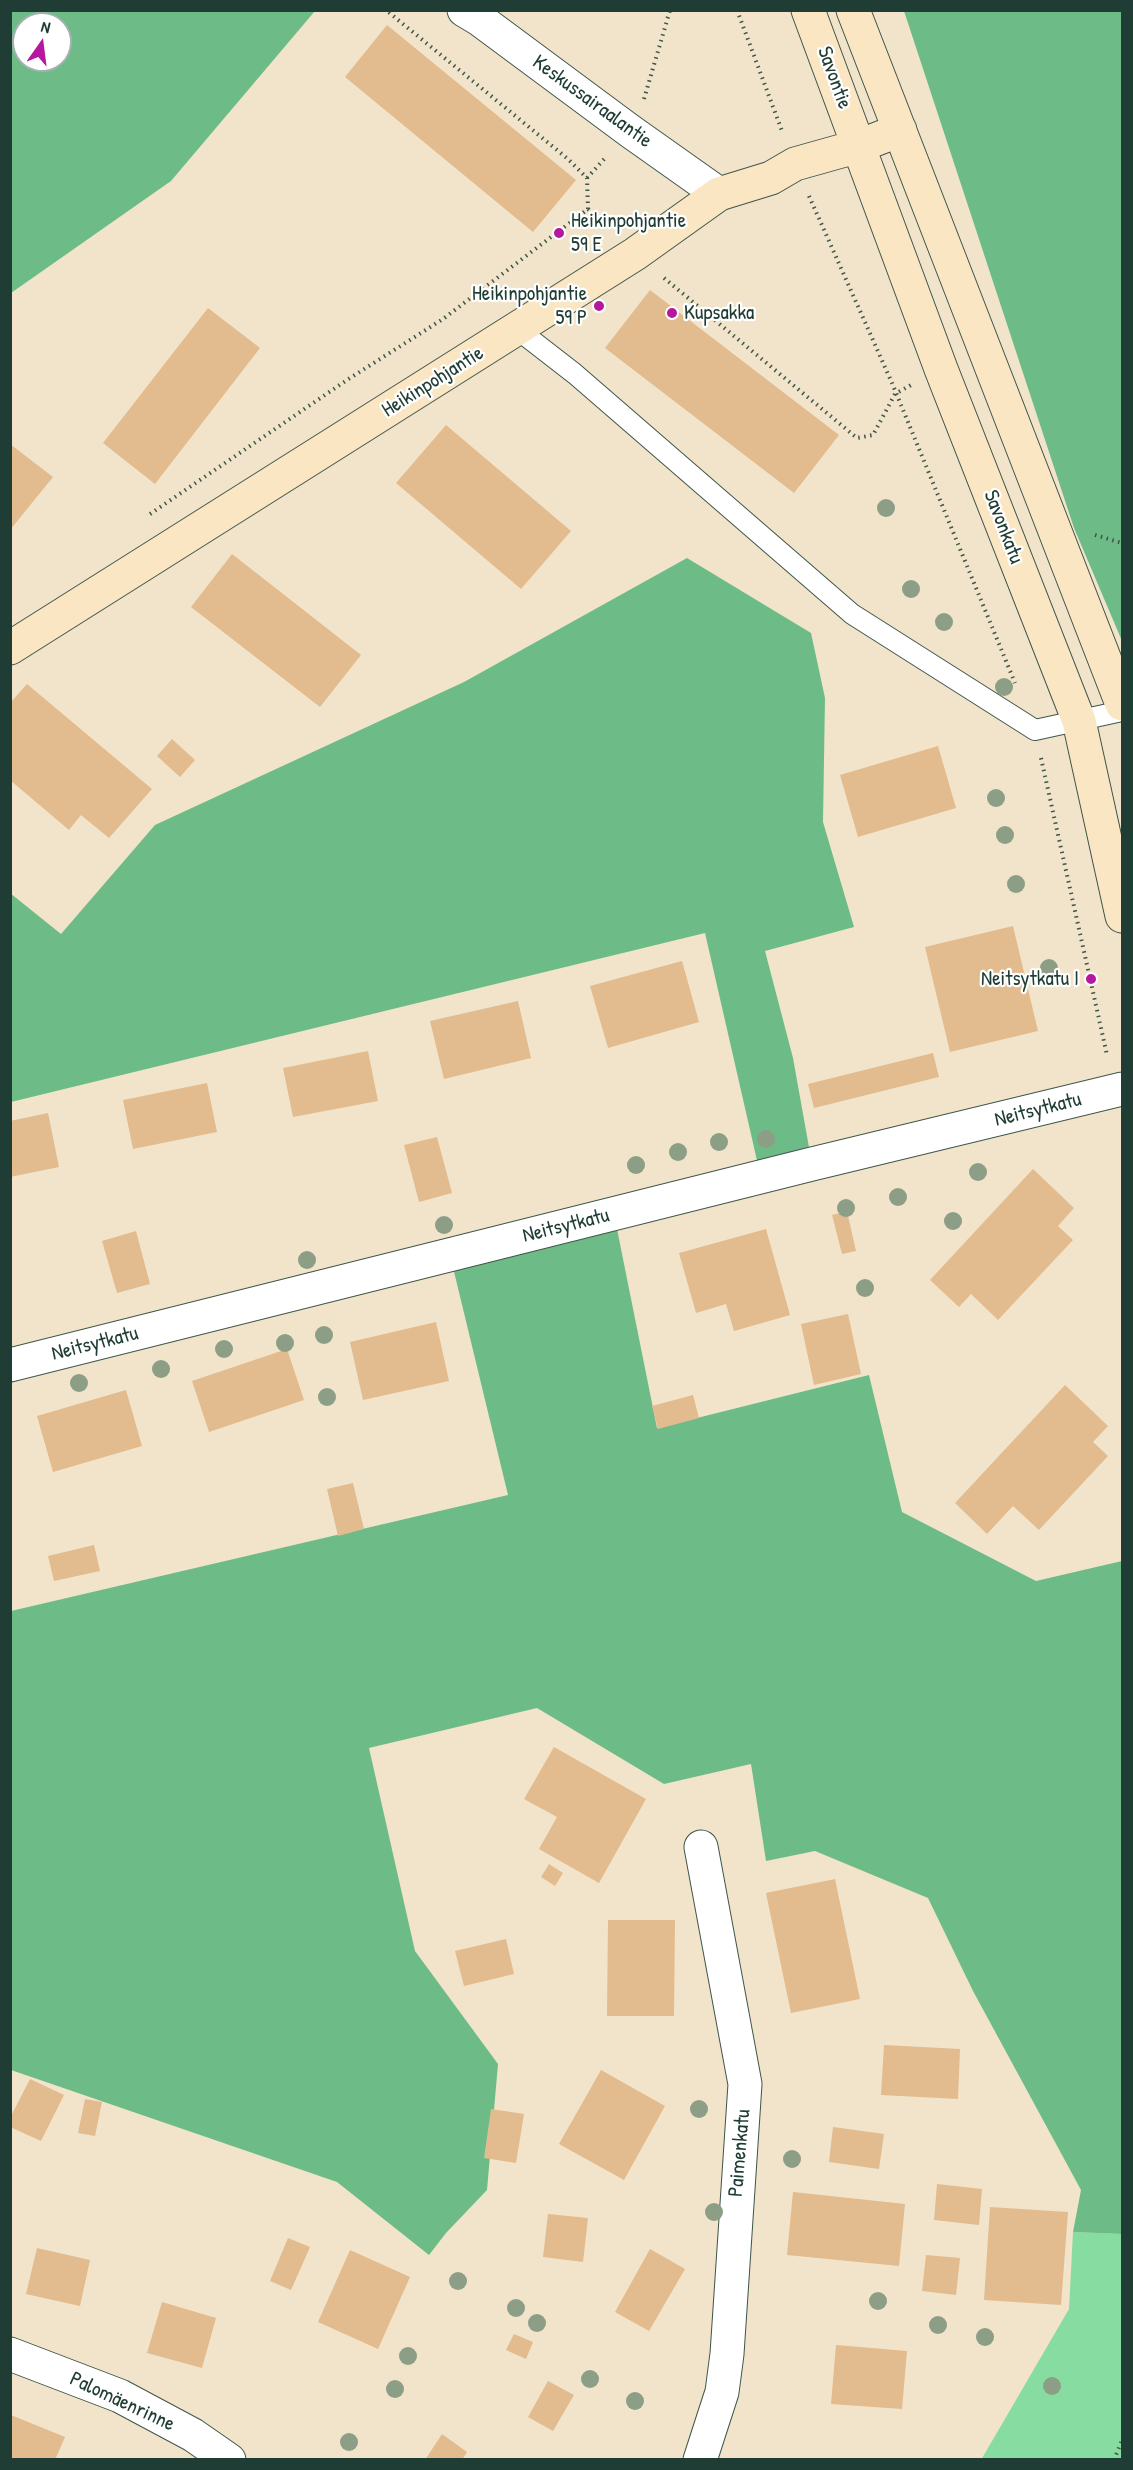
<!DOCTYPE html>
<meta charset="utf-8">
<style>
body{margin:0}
#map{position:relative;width:1133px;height:2470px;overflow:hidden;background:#f2e4ca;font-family:"Patrick Hand",sans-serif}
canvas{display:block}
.frame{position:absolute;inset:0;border:12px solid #1f3d34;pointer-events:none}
.north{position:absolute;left:12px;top:12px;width:60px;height:60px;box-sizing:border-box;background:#fff;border:2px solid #a5b1ae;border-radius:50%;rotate:14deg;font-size:16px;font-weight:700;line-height:24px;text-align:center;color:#1f3d34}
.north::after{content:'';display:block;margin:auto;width:21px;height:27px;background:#b5179e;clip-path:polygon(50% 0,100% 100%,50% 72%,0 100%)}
</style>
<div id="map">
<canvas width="1133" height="2470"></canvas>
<div class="frame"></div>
<div class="north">N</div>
</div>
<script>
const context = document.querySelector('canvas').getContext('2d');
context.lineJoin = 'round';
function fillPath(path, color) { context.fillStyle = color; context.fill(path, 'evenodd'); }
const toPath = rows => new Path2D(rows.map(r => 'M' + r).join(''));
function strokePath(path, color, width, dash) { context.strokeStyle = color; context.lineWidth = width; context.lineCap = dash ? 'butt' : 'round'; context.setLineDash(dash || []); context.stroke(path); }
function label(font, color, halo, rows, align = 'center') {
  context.font = font + ' "Patrick Hand",sans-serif'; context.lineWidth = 4.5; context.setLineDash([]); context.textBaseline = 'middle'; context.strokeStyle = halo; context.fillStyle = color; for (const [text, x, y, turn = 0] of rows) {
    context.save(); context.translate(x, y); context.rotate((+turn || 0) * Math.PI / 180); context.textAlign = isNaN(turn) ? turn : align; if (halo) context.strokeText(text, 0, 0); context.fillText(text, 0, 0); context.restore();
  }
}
fillPath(toPath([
 [1073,2232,1122,2234,1122,2459,981,2460,1069,2309]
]), '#87dda1');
fillPath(toPath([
 [11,10,315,10,315,11,171,181,11,293],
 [24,24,60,24,60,60,24,60],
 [904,11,1122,11,1122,641,1074,528],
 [687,558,811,633,825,698,823,822,854,927,765,951,793,1058,812,1164,761,1178,705,933,11,1102,10,893,61,934,155,825,464,682],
 [614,1214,657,1428,869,1375,902,1512,1036,1581,1122,1561,1122,2234,1073,2232,1081,2190,973,1991,928,1898,815,1851,766,1861,751,1764,664,1784,537,1708,369,1748,415,1951,498,2064,487,2190,446,2233,429,2255,337,2182,11,2070,11,1611,508,1495,450,1255]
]), '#6dbc87');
fillPath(toPath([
 [387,25,576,180,533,232,345,77],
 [650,290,839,435,794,493,605,348],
 [208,308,260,348,155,484,103,443],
 [446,425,571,531,521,589,396,483],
 [10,444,53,477,10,530],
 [232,554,361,655,320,707,191,607],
 [27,684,152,789,109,838,81,815,69,830,10,780,10,703],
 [172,739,195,760,180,777,157,756],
 [938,746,956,808,858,837,840,775],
 [1013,926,1038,1031,950,1052,925,947],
 [682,961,699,1022,608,1048,590,986],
 [518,1001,531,1058,444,1079,430,1021],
 [368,1051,378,1101,293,1117,283,1068],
 [933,1053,939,1077,814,1108,808,1084],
 [207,1083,217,1132,133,1149,123,1100],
 [48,1113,59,1167,10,1177,10,1121],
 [437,1137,452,1193,419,1202,404,1145],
 [1033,1169,1074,1208,1058,1226,1073,1240,998,1320,971,1294,959,1307,930,1280],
 [847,1211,856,1251,842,1254,832,1215],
 [766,1229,790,1315,734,1331,726,1304,696,1313,679,1253],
 [136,1231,150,1284,117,1293,102,1241],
 [848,1314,861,1374,814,1385,801,1324],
 [436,1322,449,1381,363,1400,350,1342],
 [287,1349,304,1400,209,1432,192,1381],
 [1065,1385,1108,1426,1093,1442,1108,1456,1039,1530,1013,1506,987,1534,955,1503],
 [126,1390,142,1446,53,1472,37,1416],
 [693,1395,699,1418,658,1429,652,1406],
 [353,1483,364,1529,338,1536,327,1489],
 [94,1545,100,1571,54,1581,48,1556],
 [554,1747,646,1799,599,1883,539,1849,557,1817,524,1799],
 [549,1864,563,1873,555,1886,541,1877],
 [835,1879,860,1999,791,2013,766,1893],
 [608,1920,675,1920,674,2016,607,2016],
 [506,1939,514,1974,464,1986,455,1951],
 [884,2045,960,2049,958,2099,881,2095],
 [601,2070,665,2106,624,2180,559,2144],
 [30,2079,64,2095,41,2141,10,2127,10,2118],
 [85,2099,102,2102,95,2136,78,2133],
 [491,2109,524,2114,516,2163,484,2158],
 [833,2127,884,2134,879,2169,829,2162],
 [937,2184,982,2189,979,2225,934,2220],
 [793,2192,905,2204,899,2266,787,2255],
 [990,2207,1068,2212,1061,2305,984,2300],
 [548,2214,588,2218,583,2262,543,2257],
 [288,2238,310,2247,291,2290,270,2281],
 [37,2248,90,2260,80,2306,26,2294],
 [650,2249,685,2269,649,2331,615,2312],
 [350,2250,410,2277,378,2349,318,2322],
 [926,2255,960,2258,956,2295,922,2291],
 [162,2302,216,2318,202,2368,147,2353],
 [514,2334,533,2342,526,2359,506,2350],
 [836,2345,907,2351,902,2409,831,2404],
 [548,2381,574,2395,553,2431,528,2417],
 [11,2415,65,2437,55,2460,10,2460],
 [442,2434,467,2452,462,2460,425,2460]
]), '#e2bb8e');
const lane = toPath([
 [517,329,575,374,852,614,1035,730,1122,711]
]);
const street = toPath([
 [464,10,479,19,630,131,719,194],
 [10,1365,812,1164,1122,1089],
 [10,2354,120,2396,193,2435,229,2460],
 [700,2460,722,2392,727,2354,745,2084,701,1847]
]);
const secondary = toPath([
 [808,10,941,369,1079,721,1122,916],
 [853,10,1122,704],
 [10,648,635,254,719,194,771,178,795,164,859,146,900,130]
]);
strokePath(lane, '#3f564a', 22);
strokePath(street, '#3f564a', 35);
strokePath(secondary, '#3f564a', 35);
strokePath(toPath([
 [737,10,782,131],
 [644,99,670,10],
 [587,178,606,157],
 [809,196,892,383,1015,683],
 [588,209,609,229],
 [664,278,857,438,873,435,895,394,911,385],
 [150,514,347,380,443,319,588,209,587,178,568,159,386,10],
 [1095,535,1122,543],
 [1041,758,1107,1055],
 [1114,2460,1122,2440]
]), '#3f564a', 4, [1.5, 4.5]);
strokePath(lane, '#fff', 20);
strokePath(street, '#fff', 33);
strokePath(secondary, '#fbe6c4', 33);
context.fillStyle = '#8c9e86';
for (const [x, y] of [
 [886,508],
 [911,589],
 [944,622],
 [1004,687],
 [996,798],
 [1005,835],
 [1016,884],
 [1049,968],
 [766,1139],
 [719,1142],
 [678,1152],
 [636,1165],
 [978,1172],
 [898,1197],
 [846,1208],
 [953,1221],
 [444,1225],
 [307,1260],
 [865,1288],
 [324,1335],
 [285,1343],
 [224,1349],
 [161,1369],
 [79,1383],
 [327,1397],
 [699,2109],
 [792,2159],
 [714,2212],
 [458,2281],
 [878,2301],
 [516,2308],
 [537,2323],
 [938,2325],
 [985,2337],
 [408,2356],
 [590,2379],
 [1052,2386],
 [395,2389],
 [635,2401],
 [349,2442]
]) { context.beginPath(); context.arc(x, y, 9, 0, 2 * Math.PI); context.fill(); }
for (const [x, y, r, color] of [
 [559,233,6,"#b5179e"],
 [599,306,6,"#b5179e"],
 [672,313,6,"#b5179e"],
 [1091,979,6,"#b5179e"]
]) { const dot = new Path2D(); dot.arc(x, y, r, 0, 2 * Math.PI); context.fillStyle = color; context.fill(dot); strokePath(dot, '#fff', 2); }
label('21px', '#1f3d34', '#fff', [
 ["Savontie",834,78,70],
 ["Keskussairaalantie",592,102,36],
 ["Heikinpohjantie",433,382,-32],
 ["Savonkatu",1003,527,69],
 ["Neitsytkatu",1038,1110,-14],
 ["Neitsytkatu",566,1226,-14],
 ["Neitsytkatu",95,1344,-14],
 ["Paimenkatu",740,2153,-85],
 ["Palomäenrinne",122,2402,25]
]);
label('21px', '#1f3d34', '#fff', [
 ["Heikinpohjantie",571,221],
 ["59 E",571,245],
 ["Heikinpohjantie",587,294,"right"],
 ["59 P",587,318,"right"],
 ["Kupsakka",684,313],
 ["Neitsytkatu I",1079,979,"right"]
], 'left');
</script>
